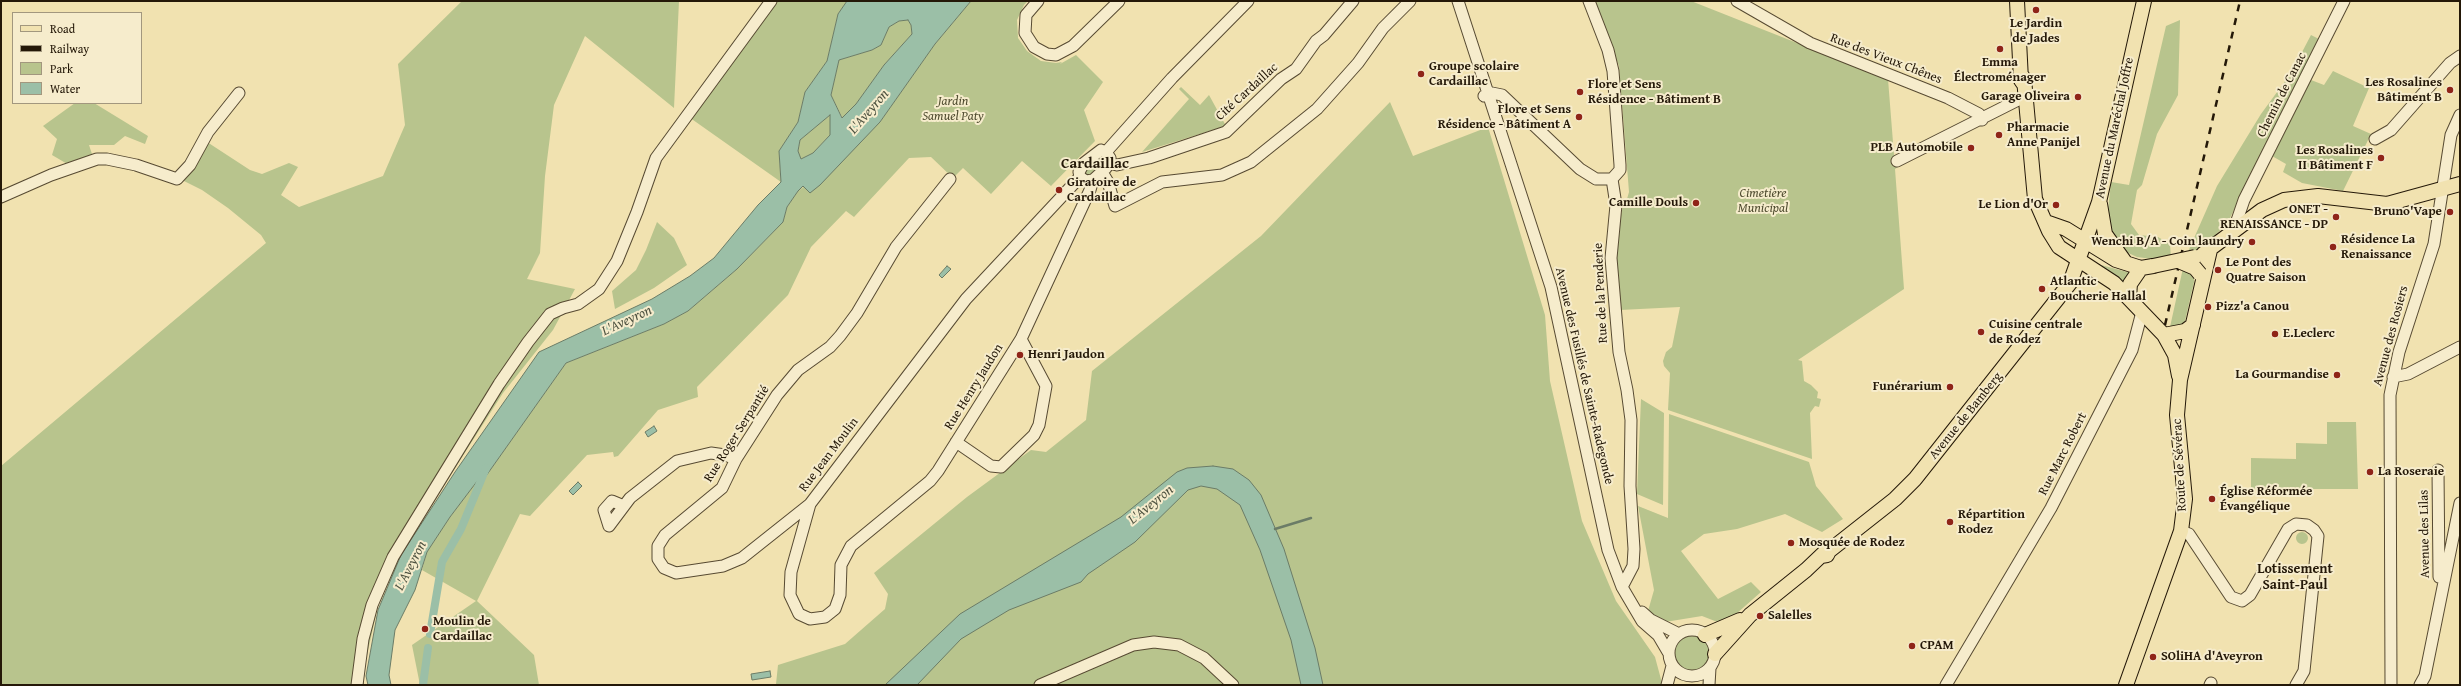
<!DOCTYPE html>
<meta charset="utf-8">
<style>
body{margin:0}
#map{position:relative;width:2461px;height:686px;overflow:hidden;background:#f1e2b0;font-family:"Gentium Book Plus",serif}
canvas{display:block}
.frame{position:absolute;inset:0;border:2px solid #241808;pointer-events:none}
.legend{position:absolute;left:12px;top:12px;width:130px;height:92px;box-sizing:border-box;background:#f6eccc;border:1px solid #a2977e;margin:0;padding:5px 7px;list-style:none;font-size:12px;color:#241808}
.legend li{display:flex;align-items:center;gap:8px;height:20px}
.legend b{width:20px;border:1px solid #a2977e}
</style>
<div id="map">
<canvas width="2461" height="686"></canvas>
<div class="frame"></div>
<ul class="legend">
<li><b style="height:5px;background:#f1e2b0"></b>Road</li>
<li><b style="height:5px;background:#241808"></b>Railway</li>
<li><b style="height:11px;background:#b8c48d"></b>Park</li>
<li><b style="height:11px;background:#9bbfa7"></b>Water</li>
</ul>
</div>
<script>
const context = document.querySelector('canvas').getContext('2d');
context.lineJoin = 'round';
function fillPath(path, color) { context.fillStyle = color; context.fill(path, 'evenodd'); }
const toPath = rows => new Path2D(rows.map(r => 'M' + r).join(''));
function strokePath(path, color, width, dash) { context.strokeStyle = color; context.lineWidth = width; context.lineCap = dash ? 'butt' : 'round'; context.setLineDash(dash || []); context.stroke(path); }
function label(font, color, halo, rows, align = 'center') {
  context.font = font + ' "Gentium Book Plus",serif'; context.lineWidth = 4; context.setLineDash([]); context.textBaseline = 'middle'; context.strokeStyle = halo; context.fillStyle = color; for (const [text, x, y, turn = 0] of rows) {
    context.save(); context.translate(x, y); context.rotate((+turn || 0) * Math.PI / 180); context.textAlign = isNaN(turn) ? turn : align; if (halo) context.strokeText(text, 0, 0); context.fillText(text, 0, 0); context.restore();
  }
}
fillPath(toPath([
 [462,1,679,1,674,108,585,36,554,105,545,176,540,253,527,279,575,289,553,330,503,393,407,543,378,606,363,673,364,685,1,685,1,466,266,243,261,235,228,208,202,190,180,179,204,140,250,170,262,174,289,163,298,167,281,195,299,207,383,176,405,125,398,64],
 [771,1,847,1,838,14,827,61,805,92,798,122,779,151,781,182,686,115],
 [971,1,1028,1,1024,5,1017,20,1018,38,1027,51,1041,61,1056,63,1062,62,1060,64,1076,55,1103,82,1084,110,1095,141,1051,186,1022,161,991,194,963,168,953,178,931,157,909,158,854,217,846,211,811,247,788,295,697,387,698,397,658,410,618,456,614,457,613,452,587,455,530,516,520,514,477,601,534,655,539,685,420,685,412,645,476,601,422,570,427,552,450,517,478,480,486,476,566,363,664,324,688,311,737,269,783,222,787,207,798,191,850,151,880,122,935,44],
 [1593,1,1691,1,1888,79,1894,155,1897,157,1898,167,1895,169,1904,289,1798,360,1802,361,1804,381,1811,385,1818,392,1817,398,1821,399,1819,407,1815,406,1810,413,1812,459,1668,410,1670,373,1664,366,1663,361,1666,352,1672,347,1680,307,1620,310,1615,243,1624,201,1627,199,1629,192,1619,66],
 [908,20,911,25,912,34,884,65,856,104,843,119,831,95,839,60,872,50,881,45,889,27,899,21],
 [2180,20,2178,95,2157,134,2142,185,2137,190,2131,224,2139,235,2158,237,2170,244,2171,258,2159,260,2137,257,2126,252,2111,232,2107,219,2111,182,2129,185,2166,26],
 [2311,35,2319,39,2227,224,2197,252,2187,254,2217,186,2261,114,2291,73],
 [2333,71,2369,88,2353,126,2371,134,2343,191,2302,183,2283,172,2286,164,2272,156,2311,80,2324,85],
 [1181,87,1200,105,1209,95,1226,126,1142,152,1189,99,1179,89],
 [1390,102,1413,156,1488,127,1545,315,1550,381,1582,521,1616,601,1655,657,1662,683,1660,685,736,685,776,684,778,665,845,644,885,609,888,594,874,573,967,497,1031,450,1046,452,1086,420,1092,371,1261,236],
 [75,103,94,103,148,136,145,144,125,136,114,145,89,145,93,157,69,165,52,155,57,139,43,126],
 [831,114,830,135,813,153,801,159,798,151,800,140],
 [1101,154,1106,159,1093,176,1085,176,1084,168],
 [657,222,674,238,687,265,654,288,615,309,612,291,636,270,646,250],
 [2101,265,2131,273,2126,286,2100,268],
 [2183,268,2194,276,2194,282,2185,321,2180,326,2170,327],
 [1641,399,1664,413,1663,505,1637,494],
 [1669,414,1809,462,1816,486,1843,519,1822,532,1785,514,1737,529,1704,534,1681,551,1718,599,1751,582,1761,592,1736,614,1720,623,1702,616,1665,622,1648,611,1654,590,1638,506,1668,518],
 [2327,422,2356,422,2358,489,2251,489,2251,458,2296,459,2296,443,2327,444],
 '2296 538a6 6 0 1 1 12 0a6 6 0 1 1-12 0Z',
 '1674 653a18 18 0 1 1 36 0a18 18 0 1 1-36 0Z'
]), '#b8c48d');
const water = toPath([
 [847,1,971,1,935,44,880,122,820,185,810,193,803,186,798,191,787,207,783,222,737,269,688,311,664,324,566,363,486,476,478,480,450,517,427,552,415,590,395,630,389,675,391,685,368,685,366,676,378,610,401,555,455,472,539,352,652,299,690,276,714,258,758,205,781,182,779,151,798,122,805,92,827,61,838,14,847,1],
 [908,20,911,25,912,34,884,65,856,104,842,118,831,95,839,60,872,50,881,45,889,27,899,21,908,20],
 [830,115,830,135,813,153,801,159,798,151,800,140,830,115],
 [947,266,951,269,942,278,939,275,947,266],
 [654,426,657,431,648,437,645,432,654,426],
 [1213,466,1233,469,1249,480,1261,495,1284,549,1315,648,1323,685,1301,685,1291,640,1260,550,1240,505,1217,489,1201,486,1188,490,1135,542,1088,574,1081,582,1009,610,961,639,917,685,885,685,960,614,1121,517,1177,472,1187,468,1213,466],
 [578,482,582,486,573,495,569,491,578,482],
 [770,671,771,677,752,680,751,674,770,671]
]);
fillPath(water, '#9bbfa7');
strokePath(water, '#6b7c67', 1);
strokePath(toPath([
 [1275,529,1311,518]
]), '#6b7c67', 2.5);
strokePath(toPath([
 [430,634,442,562,461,529,486,468],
 [423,685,428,648]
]), '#9bbfa7', 8);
const minor = toPath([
 [1038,1,1026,15,1025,33,1034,47,1047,54,1056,55,1073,46,1119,1],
 [1458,1,1551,287,1608,550,1622,587,1642,621,1658,635,1668,652],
 [1589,1,1608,50,1613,71,1620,165,1620,170,1612,179,1616,205,1611,258,1619,352,1627,390,1631,420,1630,486,1634,549,1633,566,1622,587],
 [1737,1,1810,43,1948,98,1979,114,1982,120],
 [1484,96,1492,93,1502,95,1580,169,1596,179,1612,179],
 [2375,139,2391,130,2450,63,2460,56],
 [1101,150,1106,152,1110,158,1106,168,1093,180,1086,181,1080,177,1079,172,1084,163,1101,150],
 [1106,152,1172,78,1248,1],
 [1897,161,2024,97],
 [1109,163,1117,165,1149,158,1226,132,1281,79,1296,69,1316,41,1324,35,1353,1],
 [1102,172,1108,182,1115,206,1162,182,1222,175,1251,162,1317,109,1358,63,1383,28,1410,1],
 [1080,177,966,299,810,504,791,572,790,595,799,614,810,619,825,617,835,609,840,595,841,565,851,546,930,481,938,471,1021,339,1090,190,1093,180],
 [1,197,51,175,97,159,107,159,136,165,177,179,190,165,208,132,239,93],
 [2233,232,2244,200,2344,1],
 [2393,377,2408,374,2460,347],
 [956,442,991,466,1001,467,1034,435,1039,425,1046,386,1021,339],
 [2438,470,2439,577],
 [810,504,742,558,723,566,676,573,664,568,658,559,658,546,665,535,722,488,736,459,777,395,798,370,830,347,840,336,857,313,896,247,950,179],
 [624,506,612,501,604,510,609,526,630,498,677,461,711,453,725,455,736,459],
 [2181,531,2189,534,2231,597,2242,601,2250,595,2288,529,2296,524,2307,525,2314,530,2318,536,2304,671,2296,685],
 [1642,612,1651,620,1679,634],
 '1669 653a23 23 0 1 1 46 0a23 23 0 1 1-46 0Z',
 [357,685,363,639,372,605,393,557,499,384,528,342,550,314,563,308,578,304,599,289,617,261,637,212,656,158,771,1],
 [1040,685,1133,645,1154,642,1179,645,1204,658,1233,685],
 [1667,685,1672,666],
 [1709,685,1710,668],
 [1946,685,2051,508,2132,350,2142,312],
 [2210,685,2211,683],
 [2391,685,2390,395,2399,352,2434,244,2451,135,2460,115],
 [2420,685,2425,676,2460,503]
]);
const major = toPath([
 [2017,1,2021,80,2023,83],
 [2022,76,2024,79,2035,199,2049,231,2059,247,2114,283,2164,335,2175,355,2179,376],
 [2100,204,2105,234,2125,262],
 [2046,222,2066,229,2116,260,2141,268,2153,266],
 [2203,254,2262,210,2284,200,2318,196,2387,204,2460,184],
 [2129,297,2130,284,2141,268],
 [2164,335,2185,331,2193,325],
 [1821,556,1827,555,1829,551,1895,499,1915,479,2070,283,2099,202,2144,1],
 [1705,635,1740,620],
 [1715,654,1750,615,1806,570,1826,551],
 [2126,685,2181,531,2185,499,2177,415,2180,380,2210,250]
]);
strokePath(minor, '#574a32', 13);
strokePath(major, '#241808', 16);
strokePath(minor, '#f6eccc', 11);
strokePath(major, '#f1e2b0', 14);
strokePath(toPath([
 [2165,325,2240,1]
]), '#241808', 2.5, [7, 7]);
const majorBridge = toPath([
 [2181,262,2195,268,2200,274],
 [2153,266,2195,257]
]);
strokePath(majorBridge, '#241808', 16, []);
strokePath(majorBridge, '#f1e2b0', 14);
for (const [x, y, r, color] of [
 [2036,10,4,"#8f2418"],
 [2000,49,4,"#8f2418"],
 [1421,74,4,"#8f2418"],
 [2450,90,4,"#8f2418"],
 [1580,92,4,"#8f2418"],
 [2078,97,4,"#8f2418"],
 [1579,117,4,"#8f2418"],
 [1999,135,4,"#8f2418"],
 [1971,148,4,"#8f2418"],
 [2381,158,4,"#8f2418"],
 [1059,190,4,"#8f2418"],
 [1696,203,4,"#8f2418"],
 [2056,205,4,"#8f2418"],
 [2450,212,4,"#8f2418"],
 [2336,217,4,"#8f2418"],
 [2252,242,4,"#8f2418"],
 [2333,247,4,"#8f2418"],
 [2218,270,4,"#8f2418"],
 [2042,289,4,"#8f2418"],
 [2208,307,4,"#8f2418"],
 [1981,332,4,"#8f2418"],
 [2275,334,4,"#8f2418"],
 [1020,355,4,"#8f2418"],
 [2337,375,4,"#8f2418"],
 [1950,387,4,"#8f2418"],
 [2370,472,4,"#8f2418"],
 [2212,499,4,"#8f2418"],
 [1950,522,4,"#8f2418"],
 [1791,543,4,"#8f2418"],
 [1760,616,4,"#8f2418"],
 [425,629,4,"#8f2418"],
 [1912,646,4,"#8f2418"],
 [2153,657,4,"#8f2418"]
]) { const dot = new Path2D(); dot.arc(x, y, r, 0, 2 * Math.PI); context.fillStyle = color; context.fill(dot); strokePath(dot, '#f6eccc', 1.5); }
label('bold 13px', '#241808', '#f6eccc', [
 ["Le Jardin",2036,24,"center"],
 ["de Jades",2036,39,"center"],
 ["Emma",2000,63,"center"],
 ["Électroménager",2000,78,"center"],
 ["Groupe scolaire",1429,67],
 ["Cardaillac",1429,82],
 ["Les Rosalines",2442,83,"right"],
 ["Bâtiment B",2442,98,"right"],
 ["Flore et Sens",1588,85],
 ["Résidence - Bâtiment B",1588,100],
 ["Garage Oliveira",2070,97,"right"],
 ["Flore et Sens",1571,110,"right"],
 ["Résidence - Bâtiment A",1571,125,"right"],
 ["Pharmacie",2007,128],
 ["Anne Panijel",2007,143],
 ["PLB Automobile",1963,148,"right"],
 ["Les Rosalines",2373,151,"right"],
 ["II Bâtiment F",2373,166,"right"],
 ["Giratoire de",1067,183],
 ["Cardaillac",1067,198],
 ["Camille Douls",1688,203,"right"],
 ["Le Lion d'Or",2048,205,"right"],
 ["ONET -",2328,210,"right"],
 ["RENAISSANCE - DP",2328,225,"right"],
 ["Bruno'Vape",2442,212,"right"],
 ["Résidence La",2341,240],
 ["Renaissance",2341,255],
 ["Wenchi B/A - Coin laundry",2244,242,"right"],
 ["Le Pont des",2226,263],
 ["Quatre Saison",2226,278],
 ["Atlantic",2050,282],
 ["Boucherie Hallal",2050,297],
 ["Pizz'a Canou",2216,307],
 ["Cuisine centrale",1989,325],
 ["de Rodez",1989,340],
 ["E.Leclerc",2283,334],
 ["Henri Jaudon",1028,355],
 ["La Gourmandise",2329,375,"right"],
 ["Funérarium",1942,387,"right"],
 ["La Roseraie",2378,472],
 ["Église Réformée",2220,492],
 ["Évangélique",2220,507],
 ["Répartition",1958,515],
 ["Rodez",1958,530],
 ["Mosquée de Rodez",1799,543],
 ["Salelles",1768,616],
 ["Moulin de",433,622],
 ["Cardaillac",433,637],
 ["CPAM",1920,646],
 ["SOliHA d'Aveyron",2161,657]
], 'left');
label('13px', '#241808', '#f6eccc', [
 ["Rue des Vieux Chênes",1886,59,21],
 ["Cité Cardaillac",1247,92,-42],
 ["Chemin de Canac",2282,95,-63],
 ["Avenue du Maréchal Joffre",2115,128,-78],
 ["Rue de la Penderie",1601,293,-93],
 ["Avenue des Rosiers",2391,336,-75],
 ["Avenue des Fusillés de Sainte-Radegonde",1584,376,77],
 ["Rue Henry Jaudon",974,387,-58],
 ["Avenue de Bamberg",1966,416,-51],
 ["Rue Roger Serpantié",737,434,-58],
 ["Rue Marc Robert",2063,454,-63],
 ["Rue Jean Moulin",829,455,-53],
 ["Route de Sévérac",2180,465,-93],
 ["Avenue des Lilas",2425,534,-91]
]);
label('italic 13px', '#504c30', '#f6eccc', [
 ["Jardin",953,102],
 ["Samuel Paty",953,117],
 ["Cimetière",1763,194],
 ["Municipal",1763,209]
]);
label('italic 14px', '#4e5240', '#f6eccc', [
 ["L'Aveyron",869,112,-49],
 ["L'Aveyron",627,321,-25],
 ["L'Aveyron",1151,505,-39],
 ["L'Aveyron",411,566,-63]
]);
label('bold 14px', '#241808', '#f6eccc', [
 ["Lotissement",2295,569],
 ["Saint-Paul",2295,585]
]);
label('bold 15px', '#241808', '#f6eccc', [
 ["Cardaillac",1095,164]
]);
</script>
